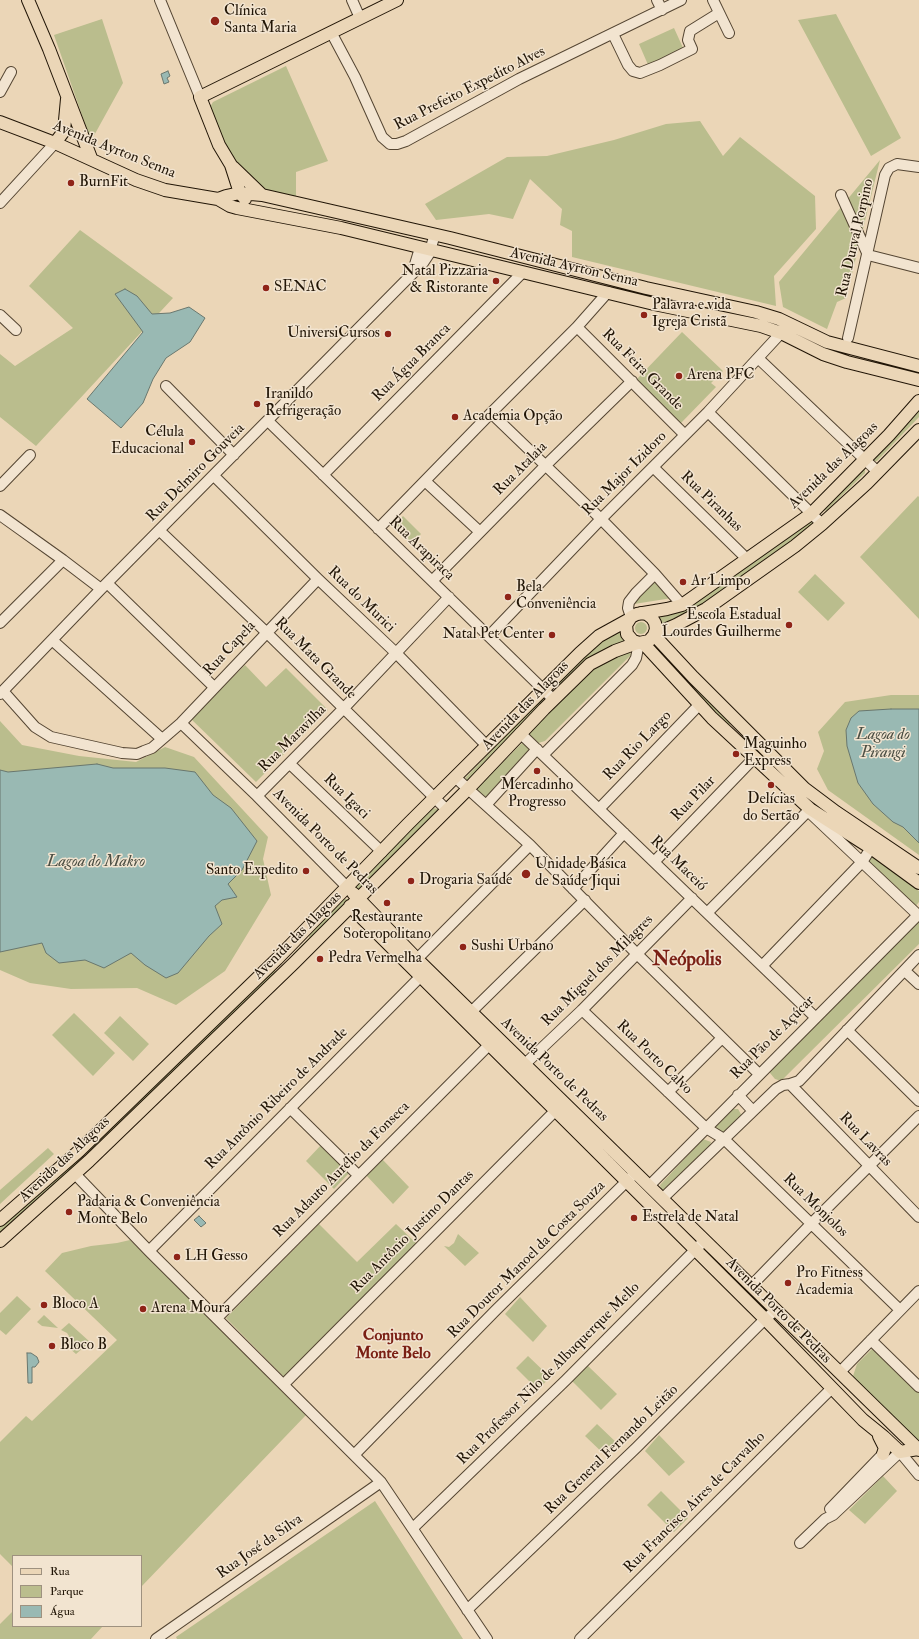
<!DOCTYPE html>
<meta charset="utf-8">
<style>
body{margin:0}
#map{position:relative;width:919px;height:1639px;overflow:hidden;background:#ebd6b7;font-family:"IM FELL Double Pica",serif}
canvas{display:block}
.legend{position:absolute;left:12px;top:1555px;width:130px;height:72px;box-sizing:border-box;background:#f2e4d0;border:1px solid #9e917f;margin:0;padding:5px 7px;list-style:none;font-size:12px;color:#211506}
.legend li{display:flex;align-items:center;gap:8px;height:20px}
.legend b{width:20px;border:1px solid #9e917f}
</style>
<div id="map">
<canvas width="919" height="1639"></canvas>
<ul class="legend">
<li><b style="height:5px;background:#ebd6b7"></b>Rua</li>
<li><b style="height:11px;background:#babd8d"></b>Parque</li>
<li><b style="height:11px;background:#99b9b3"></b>Água</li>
</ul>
</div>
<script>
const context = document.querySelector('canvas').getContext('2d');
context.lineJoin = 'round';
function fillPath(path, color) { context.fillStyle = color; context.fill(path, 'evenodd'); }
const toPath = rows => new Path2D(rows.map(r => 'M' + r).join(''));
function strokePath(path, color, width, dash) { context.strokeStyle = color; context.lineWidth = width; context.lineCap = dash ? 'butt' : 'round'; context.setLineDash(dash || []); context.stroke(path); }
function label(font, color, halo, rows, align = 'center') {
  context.font = font + ' "IM FELL Double Pica",serif'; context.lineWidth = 3; context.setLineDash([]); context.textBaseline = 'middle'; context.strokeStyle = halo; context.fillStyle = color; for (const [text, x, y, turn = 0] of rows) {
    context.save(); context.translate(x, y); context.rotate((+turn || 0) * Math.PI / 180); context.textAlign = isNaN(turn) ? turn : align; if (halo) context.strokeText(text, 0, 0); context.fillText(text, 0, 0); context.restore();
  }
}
fillPath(toPath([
 [836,14,901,138,871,156,798,20],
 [102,19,123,83,91,141,54,35],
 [674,28,684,50,649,67,639,44],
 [286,66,328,161,296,172,296,199,263,191,247,175,232,157,225,145,209,109,213,102],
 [700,121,723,156,740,137,815,196,816,229,774,276,776,306,572,257,572,231,560,225,562,209,530,179,513,219,489,214,436,220,425,204,507,157,547,156,614,140,666,124],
 [880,160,846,298,837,302,827,329,783,307,779,282],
 [80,230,173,298,36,446,0,417,0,354,15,366,73,328,29,286],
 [682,332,723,371,711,383,716,387,681,423,637,379],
 [919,402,919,417,877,461,872,461],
 [863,466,865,468,865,473,827,510,823,511,819,509],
 [918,496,919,497,919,619,860,557],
 [403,516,421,534,412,544,394,526],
 [808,517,813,522,811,526,740,579,668,628,654,615,676,610],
 [815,574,845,603,828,621,798,592],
 [654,580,672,598,634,604,633,601],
 '635 628a6 6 0 1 1 12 0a6 6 0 1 1-12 0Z',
 [621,626,627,640,591,660,561,690,552,687,590,649],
 [659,644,733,722,729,725,676,673,654,648],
 [630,652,631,655,545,741,538,743,529,738,527,732,599,662],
 [245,665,266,687,286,668,328,710,256,782,191,719],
 [891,695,919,695,919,855,828,790,817,769,824,751,818,732,845,702],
 [542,698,547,703,470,783,465,778],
 [0,721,22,745,79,756,136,762,165,747,194,757,268,837,263,859,271,895,225,971,176,1005,137,988,71,989,30,983,0,970],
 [523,742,532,751,485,798,476,789],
 [432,808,438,809,439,813,359,893,354,888],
 [871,856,919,891,919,902,915,907,865,863],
 [342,899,353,899,296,956,293,954,309,938,310,931],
 [919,918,919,944,781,1081,775,1079,770,1073,769,1069],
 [274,969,276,972,246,1000,246,1005,91,1155,87,1154,86,1148],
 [74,1013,115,1053,93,1076,52,1035],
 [120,1016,149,1044,133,1061,104,1033],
 [733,1109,738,1109,742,1116,723,1135,714,1128],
 [703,1139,711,1142,709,1148,665,1191,661,1189,660,1185],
 [322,1144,350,1172,334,1189,306,1161],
 [48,1148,54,1154,0,1204,0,1190],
 [75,1159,80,1160,82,1165,0,1235,0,1224],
 [382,1159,409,1187,393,1204,366,1175],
 [319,1224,357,1262,396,1224,417,1244,284,1377,226,1318],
 [458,1234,479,1253,465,1266,444,1246,449,1247,454,1243],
 [130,1240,307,1414,141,1587,141,1556,13,1556,13,1567,0,1554,0,1442,26,1416,32,1421,117,1340,45,1271,62,1253,91,1246,117,1243],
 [17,1296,31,1309,6,1335,0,1330,0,1313],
 [520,1297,547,1326,533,1342,505,1314],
 [44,1315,58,1328,42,1326,37,1322],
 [69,1323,90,1342,76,1354,61,1341,67,1340,69,1336,67,1333,61,1330],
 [874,1347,919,1392,919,1442,853,1376,857,1364],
 [528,1356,550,1377,538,1390,516,1368],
 [587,1365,617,1394,601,1410,572,1381],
 [597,1424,619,1445,607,1457,585,1436],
 [659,1435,685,1462,669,1476,645,1451],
 [883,1476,897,1491,865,1524,849,1510],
 [661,1491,688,1518,674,1532,647,1505],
 [375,1501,463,1639,177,1639,176,1637],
 [13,1611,13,1626,103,1626,91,1639,0,1639,0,1624]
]), '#babd8d');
const water = toPath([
 [168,71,170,76,167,78,169,82,164,84,161,74,168,71],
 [125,289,137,296,152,314,170,313,189,307,205,318,190,342,166,358,153,379,143,403,121,428,87,399,143,332,115,294,125,289],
 [891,709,919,709,919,843,903,827,893,822,873,804,858,783,847,746,846,730,851,718,859,711,891,709],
 [97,764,113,768,165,768,195,772,213,795,231,808,257,841,242,870,228,884,237,897,222,900,215,906,222,924,209,936,178,973,166,978,145,965,131,953,104,968,85,960,59,963,46,953,42,943,0,952,0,770,8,772,97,764],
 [199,1216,206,1223,201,1227,194,1220,199,1216],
 [27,1353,31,1353,37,1357,39,1362,35,1367,32,1367,32,1383,28,1383,27,1353]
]);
fillPath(water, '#99b9b3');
strokePath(water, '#69776e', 1);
const minor = toPath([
 [160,0,200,97],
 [352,0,360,18],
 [657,0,662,10],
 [713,0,729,33],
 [331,32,355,77,382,137,390,144,397,144,406,141,519,79,681,0],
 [613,34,628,65,633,71,640,73,660,65,692,49,688,40,690,31,719,13],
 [0,92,11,72],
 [841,195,868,255,919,268],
 [0,203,55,143],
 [413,271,420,248],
 [0,315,16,330],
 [577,327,685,435],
 [848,338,885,175,889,168,897,164,919,167],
 [758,358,878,472],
 [166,386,234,455],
 [708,412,822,524],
 [491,413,601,519,655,574,682,605],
 [268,421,553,699],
 [653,467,747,559],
 [323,475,523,272],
 [214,476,318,579,396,653,487,746],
 [425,481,480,532],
 [0,486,30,455],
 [0,515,63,560,101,589],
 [378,529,491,413,577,327,608,292],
 [160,531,266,632,447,810],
 [432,581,546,465,632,381],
 [107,583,214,687],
 [631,617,628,608,629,602,636,593,655,574],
 [0,623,63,560],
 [489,636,601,519,708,412,781,333],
 [52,640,162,739],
 [3,691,35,727,51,737,122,753,137,754,144,751,152,748,181,723,318,579],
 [0,694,101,589,423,263,429,254,435,234],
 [181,723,257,796,348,888],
 [520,733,815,1017],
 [543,755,632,665,636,658,639,643],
 [290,764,382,852],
 [456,778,530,845,637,954,759,1074],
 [257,796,344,708,449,597],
 [486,805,537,749],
 [599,809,700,704],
 [810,813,918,915],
 [654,862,755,757],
 [573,889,624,833],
 [707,913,810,809],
 [417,959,530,845],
 [762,966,862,862,871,848],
 [905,971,919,984],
 [582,1010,706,1128,724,1139,900,1310],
 [471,1012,585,900],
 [847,1030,919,1101],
 [525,1064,582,1010,692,898],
 [790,1084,919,1217],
 [668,1092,722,1038],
 [738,1095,753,1111],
 [290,1108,358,1175],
 [75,1174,149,1251,381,1482,487,1639],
 [649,1186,919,914],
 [663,1198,776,1089,783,1085,790,1084,799,1081,919,955],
 [149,1251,426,971],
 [751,1286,811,1224,919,1116],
 [217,1318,489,1045],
 [871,1340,919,1387],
 [840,1372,919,1291],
 [284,1384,560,1106],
 [355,1454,496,1310,631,1177],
 [830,1509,883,1454],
 [413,1528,566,1380,701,1244],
 [800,1543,825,1519,833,1515,900,1452,919,1475],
 [467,1610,636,1448,765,1319,776,1310],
 [156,1639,381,1482],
 [580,1639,832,1388]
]);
const major = toPath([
 [28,0,49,49,91,158],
 [0,122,55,143,136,180,165,190,218,199,230,206,237,208,341,228,654,304,761,326,781,333,823,354,847,362,919,380],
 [55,143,64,131,67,99],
 [233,167,262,195],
 [218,199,226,196,240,193,262,195,450,238,646,288,756,312,779,319,827,342,919,366],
 [245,199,240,193,231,165,219,145,200,97,397,0],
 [641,613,647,614,652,618,655,623,656,629,654,635,649,641,639,643,633,641,627,634,626,625,631,617,637,614,667,609,682,605,811,514,889,435,919,401],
 [655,634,676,625,706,609,795,546,822,524,867,483,919,430],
 [654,635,693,677,804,788,836,812,919,868],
 [643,643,712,718,810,809,871,848,919,883],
 [353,893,417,959,919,1450],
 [350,906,765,1319,863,1420,884,1437,900,1452,918,1449],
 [0,1220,79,1151,277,959,408,824,580,653,599,636,628,620],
 [0,1241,89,1161,294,963,468,789,544,709,590,664,615,651,637,643],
 [879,1436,885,1448,883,1454]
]);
strokePath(minor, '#544532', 12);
strokePath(major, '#211506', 14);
strokePath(minor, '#f2e4d0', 10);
strokePath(major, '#ebd6b7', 12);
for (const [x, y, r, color] of [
 [215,21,5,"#8f2418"],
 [71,183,4,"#8f2418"],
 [496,281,4,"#8f2418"],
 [266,288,4,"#8f2418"],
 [644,315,4,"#8f2418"],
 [388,334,4,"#8f2418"],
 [679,376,4,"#8f2418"],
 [257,404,4,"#8f2418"],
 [455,417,4,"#8f2418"],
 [192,442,4,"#8f2418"],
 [683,582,4,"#8f2418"],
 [508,597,4,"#8f2418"],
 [789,625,4,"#8f2418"],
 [552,635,4,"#8f2418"],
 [736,754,4,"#8f2418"],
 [537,771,4,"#8f2418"],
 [771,785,4,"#8f2418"],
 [306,871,4,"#8f2418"],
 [526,874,5,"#8f2418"],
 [411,881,4,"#8f2418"],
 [387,903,4,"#8f2418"],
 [463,947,4,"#8f2418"],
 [320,959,4,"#8f2418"],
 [69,1212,4,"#8f2418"],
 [634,1218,4,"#8f2418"],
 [177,1257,4,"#8f2418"],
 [788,1283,4,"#8f2418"],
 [44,1305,4,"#8f2418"],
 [143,1309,4,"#8f2418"],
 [52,1346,4,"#8f2418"]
]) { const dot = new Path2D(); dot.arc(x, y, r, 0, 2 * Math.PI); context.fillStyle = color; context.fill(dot); strokePath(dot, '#f2e4d0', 1.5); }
label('15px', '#211506', '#f2e4d0', [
 ["Clínica",224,12],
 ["Santa Maria",224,29],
 ["BurnFit",79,183],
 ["Natal Pizzaria",488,272,"right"],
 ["& Ristorante",488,289,"right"],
 ["SENAC",274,288],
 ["Palavra e vida",652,306],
 ["Igreja Cristã",652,323],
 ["UniversiCursos",380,334,"right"],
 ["Arena PFC",687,376],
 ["Iranildo",265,395],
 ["Refrigeração",265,412],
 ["Academia Opção",463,417],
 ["Célula",184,433,"right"],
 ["Educacional",184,450,"right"],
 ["Ar Limpo",691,582],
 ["Bela",516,588],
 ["Conveniência",516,605],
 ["Escola Estadual",781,616,"right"],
 ["Lourdes Guilherme",781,633,"right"],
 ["Natal Pet Center",544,635,"right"],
 ["Maguinho",744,745],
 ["Express",744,762],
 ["Mercadinho",537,786,"center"],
 ["Progresso",537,803,"center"],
 ["Delícias",771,800,"center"],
 ["do Sertão",771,817,"center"],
 ["Unidade Básica",535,865],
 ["de Saúde Jiqui",535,882],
 ["Santo Expedito",298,871,"right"],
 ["Drogaria Saúde",419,881],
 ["Restaurante",387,918,"center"],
 ["Soteropolitano",387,935,"center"],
 ["Sushi Urbano",471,947],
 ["Pedra Vermelha",328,959],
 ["Padaria & Conveniência",77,1203],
 ["Monte Belo",77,1220],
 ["Estrela de Natal",642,1218],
 ["LH Gesso",185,1257],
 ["Pro Fitness",796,1274],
 ["Academia",796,1291],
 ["Bloco A",52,1305],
 ["Arena Moura",151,1309],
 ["Bloco B",60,1346]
], 'left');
label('15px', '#211506', '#f2e4d0', [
 ["Rua Prefeito Expedito Alves",470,89,-27],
 ["Avenida Ayrton Senna",114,150,22],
 ["Rua Durval Porpino",856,238,-77],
 ["Avenida Ayrton Senna",574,268,13],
 ["Rua Água Branca",412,363,-45],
 ["Rua Feira Grande",642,370,45],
 ["Avenida das Alagoas",834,466,-44],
 ["Rua Atalaia",521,469,-45],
 ["Rua Delmiro Gouveia",196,473,-45],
 ["Rua Major Izidoro",625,474,-45],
 ["Rua Piranhas",711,502,44],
 ["Rua Arapiraca",421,549,44],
 ["Rua do Murici",361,600,44],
 ["Rua Capela",230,649,-47],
 ["Rua Mata Grande",315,659,45],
 ["Avenida das Alagoas",526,706,-46],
 ["Rua Maravilha",293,739,-45],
 ["Rua Rio Largo",638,746,-46],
 ["Rua Igaci",346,797,44],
 ["Rua Pilar",694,799,-46],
 ["Avenida Porto de Pedras",325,842,45],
 ["Rua Maceió",678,864,44],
 ["Avenida das Alagoas",298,936,-45],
 ["Rua Miguel dos Milagres",598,971,-45],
 ["Rua Pão de Açúcar",773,1038,-45],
 ["Rua Porto Calvo",654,1058,44],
 ["Avenida Porto de Pedras",554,1070,44],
 ["Rua Antônio Ribeiro de Andrade",277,1099,-45],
 ["Rua Lavras",865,1140,46],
 ["Avenida das Alagoas",65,1160,-43],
 ["Rua Adauto Aurélio da Fonseca",342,1170,-45],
 ["Rua Monjolos",815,1206,44],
 ["Rua Antônio Justino Dantas",413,1232,-45],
 ["Rua Doutor Manoel da Costa Souza",527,1260,-45],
 ["Avenida Porto de Pedras",778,1311,45],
 ["Rua Professor Nilo de Albuquerque Mello",549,1374,-45],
 ["Rua General Fernando Leitão",612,1450,-44],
 ["Rua Francisco Aires de Carvalho",695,1503,-45],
 ["Rua José da Silva",260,1547,-35]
]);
label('italic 16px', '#4b4e43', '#f2e4d0', [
 ["Lagoa do",883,736],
 ["Pirangi",883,754],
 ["Lagoa do Makro",96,863]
]);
label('bold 16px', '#7a1f14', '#f2e4d0', [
 ["Conjunto",393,1337],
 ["Monte Belo",393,1355]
]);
label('bold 19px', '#7a1f14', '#f2e4d0', [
 ["Neópolis",687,961]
]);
</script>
